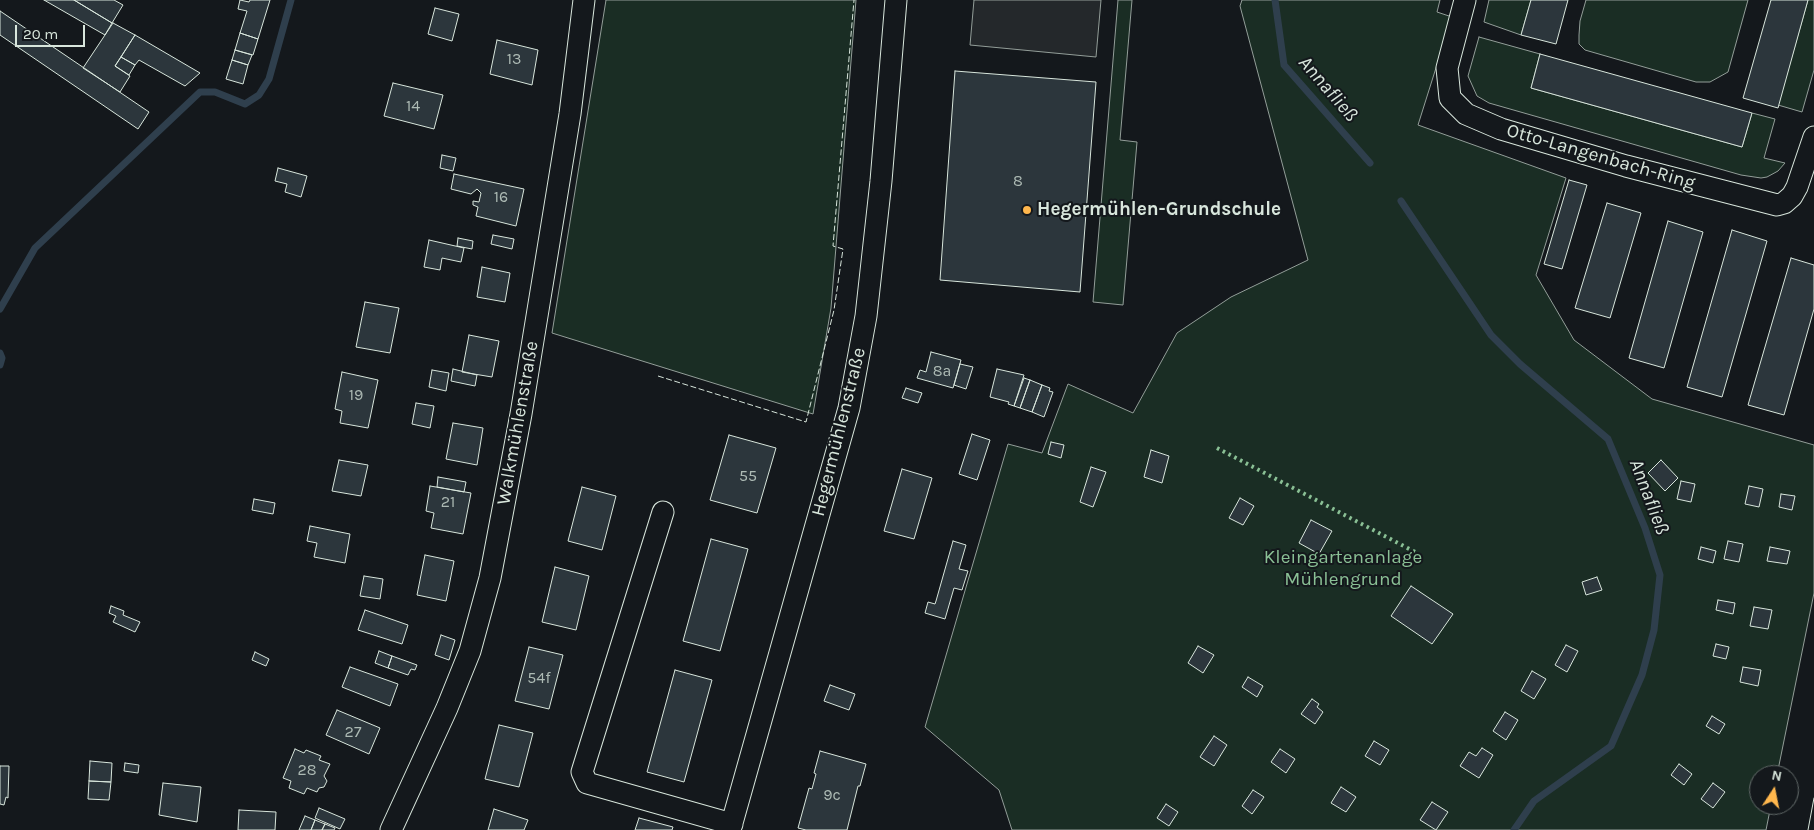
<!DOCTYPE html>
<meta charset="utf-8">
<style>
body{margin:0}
#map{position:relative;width:1814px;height:830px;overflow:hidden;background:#14181c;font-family:Karla,sans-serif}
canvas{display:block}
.north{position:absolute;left:1749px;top:765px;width:50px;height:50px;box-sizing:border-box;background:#14181c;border:1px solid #626a69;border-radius:50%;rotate:11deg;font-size:14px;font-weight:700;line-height:20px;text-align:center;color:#d8e6dc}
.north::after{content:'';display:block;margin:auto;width:18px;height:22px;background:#ffb74d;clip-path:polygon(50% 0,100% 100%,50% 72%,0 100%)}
.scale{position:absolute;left:15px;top:25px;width:70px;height:22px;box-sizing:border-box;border:2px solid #d8e6dc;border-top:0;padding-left:6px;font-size:15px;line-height:18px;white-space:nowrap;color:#d8e6dc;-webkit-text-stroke:4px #14181c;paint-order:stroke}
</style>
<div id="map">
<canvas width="1814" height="830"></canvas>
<div class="north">N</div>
<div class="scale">20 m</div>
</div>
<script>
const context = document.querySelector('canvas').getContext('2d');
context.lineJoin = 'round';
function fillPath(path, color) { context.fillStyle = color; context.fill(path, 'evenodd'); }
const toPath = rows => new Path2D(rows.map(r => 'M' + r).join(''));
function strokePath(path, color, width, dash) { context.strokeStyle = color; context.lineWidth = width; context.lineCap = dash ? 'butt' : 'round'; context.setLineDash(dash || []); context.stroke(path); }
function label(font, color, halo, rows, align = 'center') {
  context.font = font + ' Karla,sans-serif'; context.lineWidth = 4; context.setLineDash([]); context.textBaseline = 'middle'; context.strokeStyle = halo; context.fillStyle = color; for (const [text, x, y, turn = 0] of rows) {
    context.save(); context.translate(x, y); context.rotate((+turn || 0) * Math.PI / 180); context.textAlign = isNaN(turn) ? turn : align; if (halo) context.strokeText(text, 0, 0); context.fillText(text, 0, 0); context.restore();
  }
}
const green = toPath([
 [606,0,856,0,831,308,813,414,552,333,606,0],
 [1118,0,1132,0,1120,140,1137,142,1123,305,1093,302,1118,0],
 [1242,0,1440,0,1437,12,1452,17,1418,125,1566,178,1536,275,1574,340,1652,399,1814,445,1814,593,1777,775,1759,775,1759,805,1771,805,1766,830,1012,830,999,790,925,727,1008,444,1042,453,1068,384,1133,413,1177,333,1231,297,1308,260,1240,6,1242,0],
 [1489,0,1531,0,1521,35,1484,22,1489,0],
 [1586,0,1748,0,1728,72,1710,82,1696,82,1585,50,1579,44,1579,35,1580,21,1586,0],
 [1808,0,1814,0,1814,70,1802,112,1778,105,1808,0],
 [1479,37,1540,54,1531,88,1742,147,1752,113,1775,119,1764,158,1785,163,1778,171,1767,177,1761,178,1741,175,1489,103,1477,96,1468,76,1479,37]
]);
fillPath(green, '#1a2d24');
strokePath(green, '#939e99', 1);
const parking = toPath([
 [974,0,1101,0,1096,57,970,45,974,0]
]);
fillPath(parking, '#24282b');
strokePath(parking, '#939e99', 1);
strokePath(toPath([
 [1275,0,1284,65,1370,163],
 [1401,201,1491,335,1520,364,1608,439,1645,528,1660,575,1654,630,1642,675,1611,746,1534,801,1514,830],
 [0,309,35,248,200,92,215,92,245,104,259,95,269,79,291,0],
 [0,353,2,358,0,365]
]), '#2f3f4d', 7);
const building = toPath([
 [44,0,74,0,112,23,105,35,44,0],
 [74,0,114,0,123,5,112,23,74,0],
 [240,0,249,2,250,0,270,0,258,39,240,33,247,11,238,9,240,0],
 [1531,0,1568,0,1556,44,1521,35,1531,0],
 [1771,0,1808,0,1778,108,1743,98,1771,0],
 [435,8,459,14,452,41,428,34,435,8],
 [0,11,149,112,138,129,0,35,0,11],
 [113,23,135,35,115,66,130,76,120,92,83,68,113,23],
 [240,33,258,39,253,55,235,50,240,33],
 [135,35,200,73,185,86,139,60,135,65,121,57,135,35],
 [497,40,538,50,532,85,490,74,497,40],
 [235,50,252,55,248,65,232,60,235,50],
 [1540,54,1752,113,1742,147,1531,88,1540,54],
 [121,57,135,65,129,75,115,66,121,57],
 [232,60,248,65,243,84,226,79,232,60],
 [955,71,1096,82,1080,292,940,280,955,71],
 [393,83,443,95,434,129,384,116,393,83],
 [442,155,456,158,453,171,440,168,442,155],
 [278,168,307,176,301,197,285,192,287,184,275,181,278,168],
 [454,174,524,189,516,226,476,216,478,207,473,205,473,201,479,202,481,193,477,189,471,194,451,189,454,174],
 [1569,180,1587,185,1562,269,1544,264,1569,180],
 [1607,203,1641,213,1610,318,1575,308,1607,203],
 [1668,221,1703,232,1664,368,1629,358,1668,221],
 [1732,230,1767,241,1722,397,1687,387,1732,230],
 [493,235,514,239,512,249,491,244,493,235],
 [458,238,473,241,472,249,457,246,458,238],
 [429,240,464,248,461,262,442,258,440,270,424,267,429,240],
 [1791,258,1814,265,1814,309,1784,415,1748,405,1791,258],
 [482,267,510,273,505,302,477,297,482,267],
 [365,302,399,308,390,353,356,347,365,302],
 [469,335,499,341,492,377,462,372,469,335],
 [931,352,961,360,953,388,917,378,920,370,926,372,931,352],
 [960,364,973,367,966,389,954,385,960,364],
 [453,369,477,375,475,386,451,381,453,369],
 [997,369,1024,375,1014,406,1008,404,1009,402,990,397,997,369],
 [432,370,449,373,446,391,429,387,432,370],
 [342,372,378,380,368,428,340,423,342,411,335,409,342,372],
 [1024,378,1030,380,1020,408,1014,406,1024,378],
 [1030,380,1042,385,1032,412,1020,408,1030,380],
 [1042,385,1050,388,1049,391,1053,392,1044,417,1032,412,1042,385],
 [906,388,922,393,918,403,902,398,906,388],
 [416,403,434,406,430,428,412,424,416,403],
 [453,423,483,428,477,465,446,459,453,423],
 [972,434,990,440,977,480,959,474,972,434],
 [729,435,776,448,757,513,710,500,729,435],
 [1051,442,1064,445,1061,458,1048,454,1051,442],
 [1151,450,1169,456,1162,483,1144,477,1151,450],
 [339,460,368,465,361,496,332,491,339,460],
 [1661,460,1678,478,1665,491,1648,473,1661,460],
 [1091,467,1106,472,1093,507,1080,502,1091,467],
 [902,469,932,478,914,539,884,531,902,469],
 [438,477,466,482,464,492,437,487,438,477],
 [1681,481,1695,484,1691,502,1677,499,1681,481],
 [430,486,471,493,463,534,431,528,434,513,426,511,430,486],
 [1749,486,1763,489,1759,507,1745,504,1749,486],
 [582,487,616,496,602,550,568,541,582,487],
 [1781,494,1795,496,1792,510,1779,507,1781,494],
 [1240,498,1254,506,1243,525,1229,518,1240,498],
 [254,499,275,503,273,514,252,510,254,499],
 [1311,520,1332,531,1319,554,1299,543,1311,520],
 [310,526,350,534,345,563,314,557,317,543,307,541,310,526],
 [711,539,748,549,720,651,683,641,711,539],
 [953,541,966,545,959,569,968,571,962,590,954,588,945,619,925,613,928,602,935,604,936,601,953,541],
 [1728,541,1743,544,1739,562,1724,559,1728,541],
 [1701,547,1716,551,1713,563,1698,559,1701,547],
 [1770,547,1790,551,1787,564,1767,561,1770,547],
 [425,555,454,561,446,601,417,595,425,555],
 [555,567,589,576,576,630,542,622,555,567],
 [364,576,383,579,380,599,360,596,364,576],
 [1597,577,1602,590,1586,595,1582,582,1597,577],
 [1411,586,1453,614,1432,644,1391,616,1411,586],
 [1718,600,1735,603,1733,614,1716,610,1718,600],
 [111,606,124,611,123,615,140,622,135,632,113,622,116,616,109,613,111,606],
 [1754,607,1772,610,1768,629,1750,626,1754,607],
 [365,610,408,625,402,644,358,630,365,610],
 [441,635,455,640,449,660,435,655,441,635],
 [1716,644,1729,647,1726,659,1713,656,1716,644],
 [1566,645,1578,651,1567,672,1555,665,1566,645],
 [1198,646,1214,655,1203,673,1188,663,1198,646],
 [529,647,563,655,549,709,515,701,529,647],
 [379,651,392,656,388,668,375,663,379,651],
 [255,652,269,659,266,666,252,660,255,652],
 [392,656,417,665,415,670,411,669,408,675,388,668,392,656],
 [350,667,398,684,390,706,342,687,350,667],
 [1743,667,1761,670,1758,686,1740,682,1743,667],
 [675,670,712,680,684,782,647,772,675,670],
 [1532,671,1546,679,1534,699,1521,691,1532,671],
 [1248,677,1263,686,1257,697,1242,687,1248,677],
 [830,685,855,694,849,710,824,701,830,685],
 [1312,699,1319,704,1317,707,1323,712,1315,724,1301,714,1312,699],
 [337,710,380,728,369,754,326,735,337,710],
 [1505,712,1518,720,1506,740,1493,731,1505,712],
 [1712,716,1725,724,1719,734,1706,726,1712,716],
 [499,725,533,733,519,787,485,779,499,725],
 [1214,736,1227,745,1214,766,1200,757,1214,736],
 [1374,741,1389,750,1380,765,1365,756,1374,741],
 [1482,748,1493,755,1479,778,1460,766,1469,752,1476,756,1482,748],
 [295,749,304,753,306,750,321,756,319,760,330,764,324,776,327,781,324,787,319,788,317,792,307,788,304,794,289,788,291,781,283,778,295,749],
 [1280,749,1295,759,1286,773,1271,762,1280,749],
 [820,751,866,764,860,786,858,786,847,830,806,830,798,828,809,788,812,789,816,774,814,773,820,751],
 [90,761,112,763,111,782,89,781,90,761],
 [125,763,139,765,138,773,124,771,125,763],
 [1679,764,1692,774,1684,785,1671,775,1679,764],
 [0,766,9,766,8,798,6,797,4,805,0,804,0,766],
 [89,781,111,782,109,800,88,799,89,781],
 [163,783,201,787,197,822,159,815,163,783],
 [1713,783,1725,792,1713,808,1701,799,1713,783],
 [1341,787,1356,797,1346,812,1331,803,1341,787],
 [1253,790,1264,797,1252,814,1242,806,1253,790],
 [1432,802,1448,812,1436,830,1420,820,1432,802],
 [1166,804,1178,812,1169,826,1157,818,1166,804],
 [319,808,345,819,340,829,315,818,319,808],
 [494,809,528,820,524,830,488,830,494,809],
 [239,810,276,812,275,830,238,830,239,810],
 [305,816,315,820,311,830,299,830,305,816],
 [639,818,673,827,672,830,635,830,639,818],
 [315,820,325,824,322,830,311,830,315,820],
 [325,824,335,828,334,830,322,830,325,824]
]);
fillPath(building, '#2c363c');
strokePath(building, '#d8e6dc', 1);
const minor = toPath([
 [1465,0,1447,68,1450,98,1466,114,1501,129,1626,166,1777,205,1784,203,1792,196,1797,187,1814,137],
 [663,512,582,772,587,783,732,824],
 [391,830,447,708,470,651,490,578,521,414,570,114,584,0],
 [730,830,849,408,866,316,881,181,896,0]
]);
strokePath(minor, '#d8e6dc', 23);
strokePath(minor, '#14181c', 21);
strokePath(toPath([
 [1808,830,1814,798]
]), '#d8e6dc', 1);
strokePath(toPath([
 [1217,448,1417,553]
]), '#8ac095', 4, [2.5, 4]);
strokePath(toPath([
 [658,376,806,422,834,310,843,249,833,246,854,0]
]), '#d8e6dc', 1, [6, 2.5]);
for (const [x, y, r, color] of [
 [1027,210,5,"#ffb74d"]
]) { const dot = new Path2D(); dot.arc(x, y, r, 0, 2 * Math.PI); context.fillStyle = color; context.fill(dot); strokePath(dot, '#14181c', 2); }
label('16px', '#adbab4', null, [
 ["13",514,59],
 ["14",413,106],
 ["8",1018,181],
 ["16",501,197],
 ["8a",942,371],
 ["19",356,395],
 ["55",748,476],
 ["21",448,502],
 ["54f",539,678],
 ["27",353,732],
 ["28",307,770],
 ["9c",832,795]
]);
label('19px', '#d8e6dc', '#14181c', [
 ["Otto-Langenbach-Ring",1601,157,16],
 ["Walkmühlenstraße",518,423,-80],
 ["Hegermühlenstraße",839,432,-76]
]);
label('bold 19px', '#d8e6dc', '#14181c', [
 ["Hegermühlen-Grundschule",1037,210]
], 'left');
label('19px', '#8ac095', '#14181c', [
 ["Kleingartenanlage",1343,558],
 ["Mühlengrund",1343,580]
]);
label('italic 20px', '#d8e6dc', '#14181c', [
 ["Annafließ",1328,89,49],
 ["Annafließ",1649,497,69]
]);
</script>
